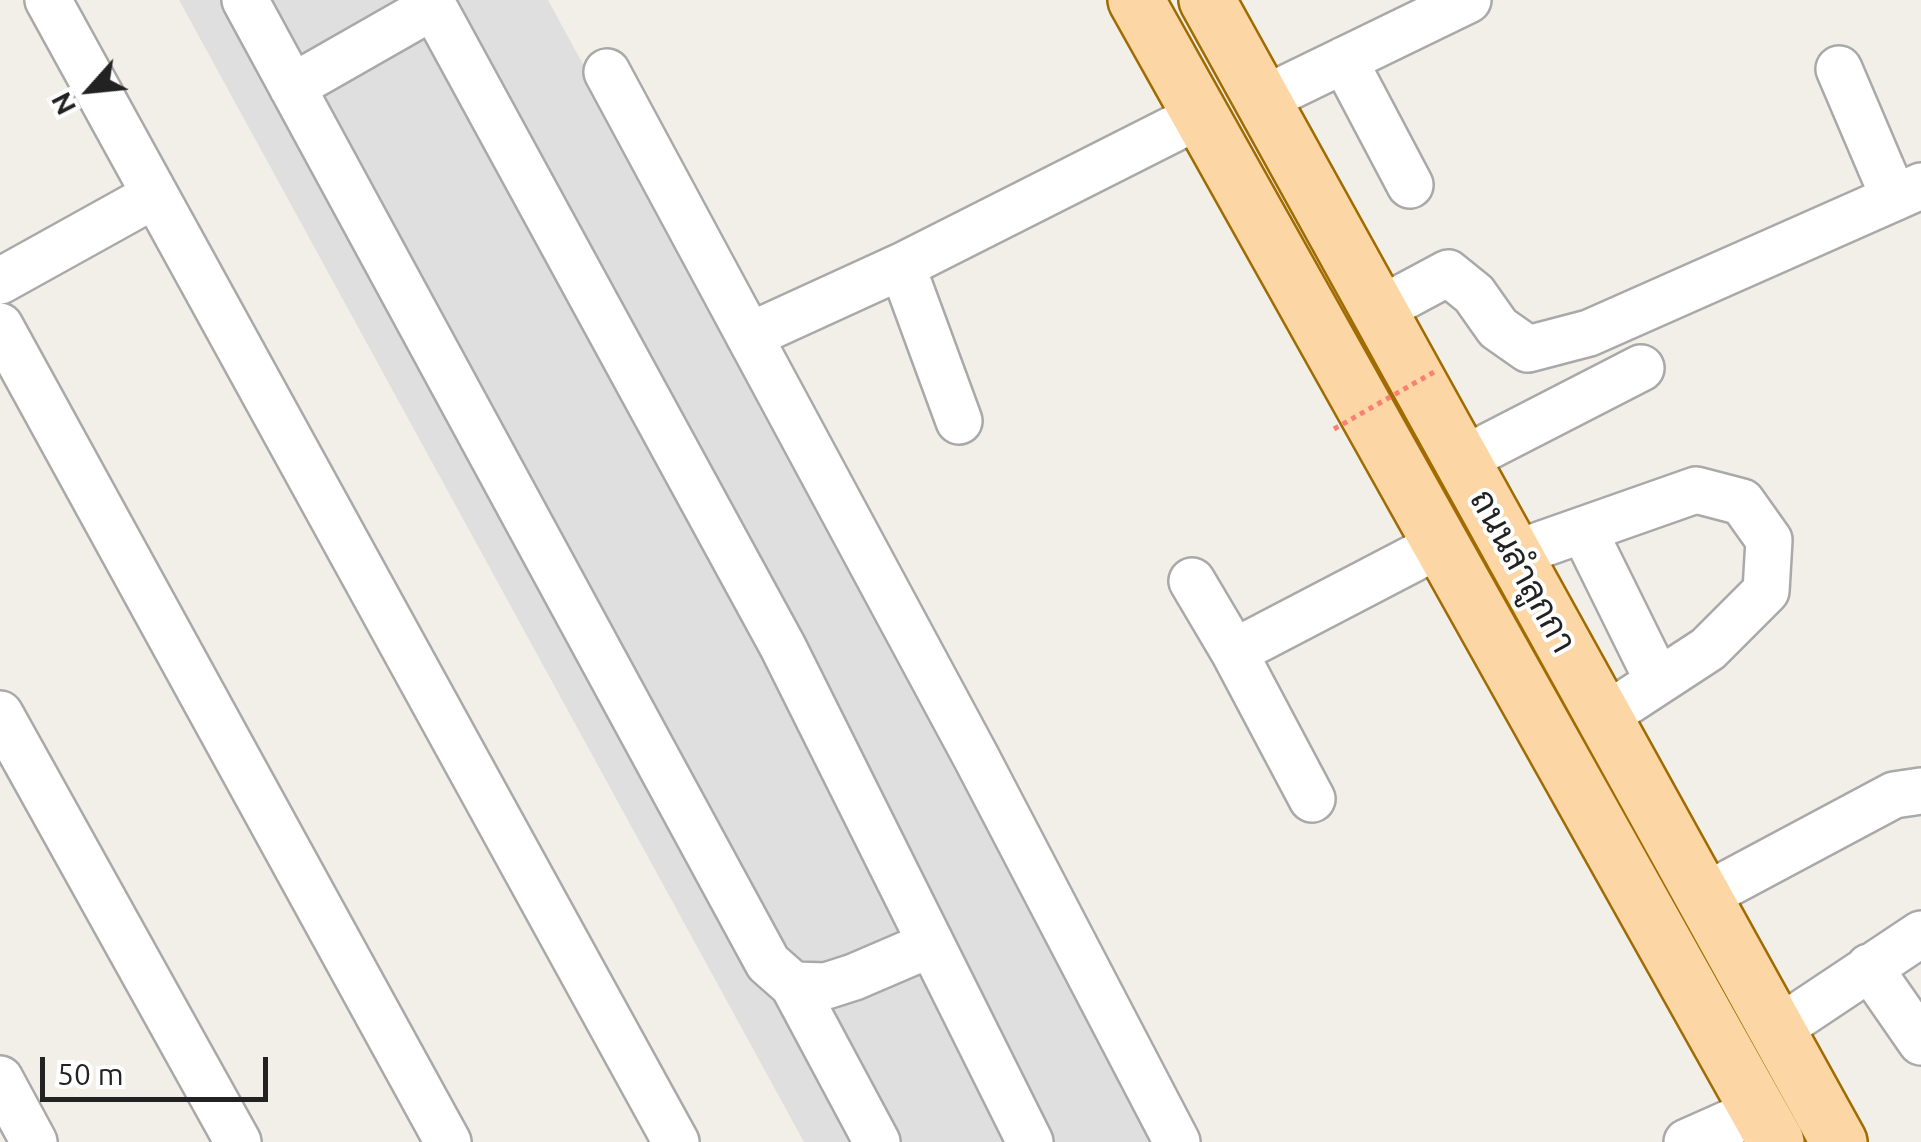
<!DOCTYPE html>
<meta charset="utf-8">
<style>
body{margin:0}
#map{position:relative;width:1921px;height:1142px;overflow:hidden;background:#f2efe9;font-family:Ubuntu,sans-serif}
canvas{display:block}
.north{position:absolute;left:40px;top:40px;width:100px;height:100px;-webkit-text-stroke:8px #fff;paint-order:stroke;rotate:243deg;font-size:28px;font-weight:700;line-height:40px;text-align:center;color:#222}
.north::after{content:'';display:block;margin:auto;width:35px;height:45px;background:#222;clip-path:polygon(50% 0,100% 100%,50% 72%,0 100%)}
.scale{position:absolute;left:40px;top:1057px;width:228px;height:45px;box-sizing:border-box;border:5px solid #222;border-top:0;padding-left:12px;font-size:30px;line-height:35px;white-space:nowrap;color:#222;-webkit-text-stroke:8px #fff;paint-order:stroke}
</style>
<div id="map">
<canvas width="1921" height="1142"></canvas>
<div class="north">N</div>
<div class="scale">50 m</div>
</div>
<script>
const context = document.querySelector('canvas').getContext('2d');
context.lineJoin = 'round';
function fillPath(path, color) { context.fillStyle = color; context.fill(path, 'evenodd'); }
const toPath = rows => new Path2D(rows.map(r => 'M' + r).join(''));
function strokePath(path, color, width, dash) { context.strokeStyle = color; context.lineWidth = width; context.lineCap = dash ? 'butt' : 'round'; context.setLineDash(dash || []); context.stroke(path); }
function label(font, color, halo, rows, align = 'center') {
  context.font = font + ' Ubuntu,Sarabun,sans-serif'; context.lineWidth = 8; context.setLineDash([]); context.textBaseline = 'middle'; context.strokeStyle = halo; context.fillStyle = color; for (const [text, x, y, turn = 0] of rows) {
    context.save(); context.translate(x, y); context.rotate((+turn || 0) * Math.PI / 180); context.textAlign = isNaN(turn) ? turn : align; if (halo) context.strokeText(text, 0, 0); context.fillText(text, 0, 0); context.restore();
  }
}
fillPath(toPath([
 [179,0,548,0,1170,1142,804,1142]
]), '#e0dfdf');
const minor = toPath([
 [48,0,676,1142],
 [245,0,768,963,793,985,826,986,854,977,931,944],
 [430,0,783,647,1030,1142],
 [1344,60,1410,185],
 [1839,69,1894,198],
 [607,72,976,757,1177,1142],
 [292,87,434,6],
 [1262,100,1468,0],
 [902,266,959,421],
 [0,281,155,195],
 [1379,310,1448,273,1474,294,1498,328,1528,349,1589,333,1921,186],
 [0,326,448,1142],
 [749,336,902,266,1199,116],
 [1462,460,1641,368],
 [1584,531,1658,681],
 [1514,554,1696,490,1742,502,1769,540,1766,591,1708,649,1604,717],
 [1192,581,1234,652,1312,799],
 [1234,652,1443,543],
 [0,714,238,1142],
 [1703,897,1894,795,1921,791],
 [1869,967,1921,1042],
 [793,985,877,1142],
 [1777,1030,1921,934],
 [0,1079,34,1142],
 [1687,1142,1759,1110]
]);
const major = toPath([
 [1136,0,1776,1142],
 [1207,0,1839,1142]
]);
strokePath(minor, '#a9a9a9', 50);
strokePath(major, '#a06b00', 60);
strokePath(minor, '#fff', 45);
strokePath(major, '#fcd6a4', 55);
strokePath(toPath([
 [1334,429,1434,372]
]), '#fa8072', 5, [5, 5]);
label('35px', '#222', '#fff', [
 ["ถนนลำลูกกา",1523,571,61]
]);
</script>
